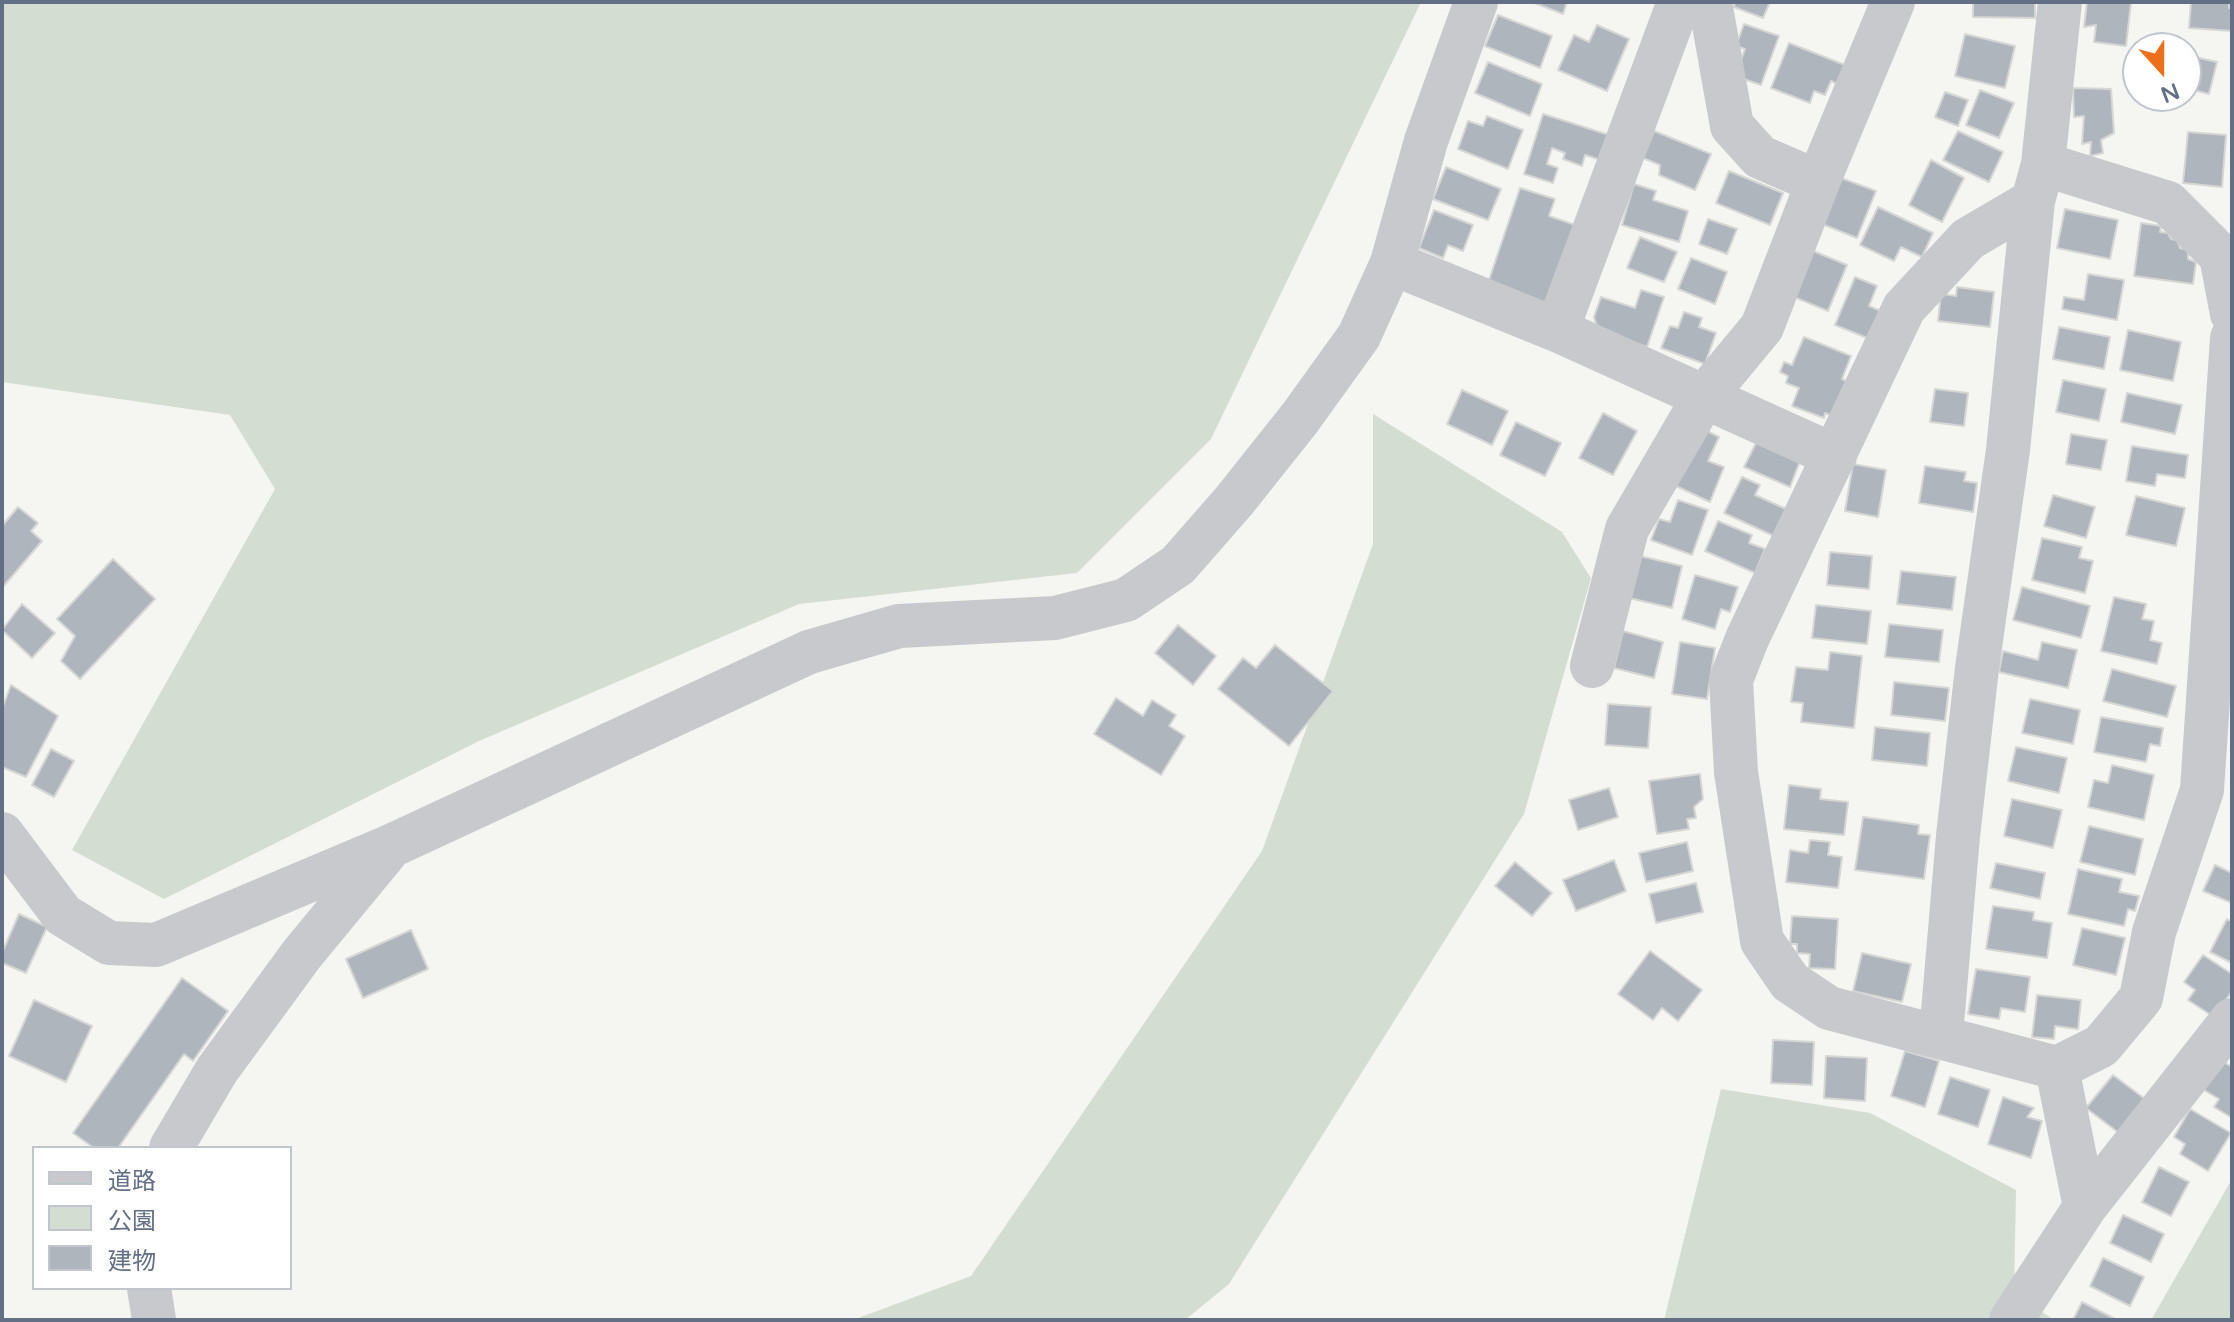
<!DOCTYPE html>
<meta charset="utf-8">
<style>
body{margin:0}
#map{position:relative;width:2234px;height:1322px;overflow:hidden;background:#f5f5f1;font-family:"Varela Round","Noto Sans JP",sans-serif}
canvas{display:block}
.frame{position:absolute;inset:0;border:4px solid #626f84;pointer-events:none}
.legend{position:absolute;left:32px;top:1146px;width:260px;height:144px;box-sizing:border-box;background:#fff;border:2px solid #c0c5ce;margin:0;padding:10px 14px;list-style:none;font-size:24px;color:#626f84}
.legend li{display:flex;align-items:center;gap:16px;height:40px}
.legend b{width:40px;border:2px solid #c0c5ce}
.north{position:absolute;left:2122px;top:32px;width:80px;height:80px;box-sizing:border-box;background:#fff;border:2px solid #c0c5ce;border-radius:50%;rotate:159deg;font-size:22px;font-weight:700;line-height:32px;text-align:center;color:#626f84}
.north::after{content:'';display:block;margin:auto;width:28px;height:36px;background:#ed6f19;clip-path:polygon(50% 0,100% 100%,50% 72%,0 100%)}
</style>
<div id="map">
<canvas width="2234" height="1322"></canvas>
<div class="frame"></div>
<ul class="legend">
<li><b style="height:10px;background:#c7c9cd"></b>道路</li>
<li><b style="height:22px;background:#d4ddd2"></b>公園</li>
<li><b style="height:22px;background:#afb5bc"></b>建物</li>
</ul>
<div class="north">N</div>
</div>
<script>
const context = document.querySelector('canvas').getContext('2d');
context.lineJoin = 'round';
function fillPath(path, color) { context.fillStyle = color; context.fill(path, 'evenodd'); }
const toPath = rows => new Path2D(rows.map(r => 'M' + r).join(''));
function strokePath(path, color, width, dash) { context.strokeStyle = color; context.lineWidth = width; context.lineCap = dash ? 'butt' : 'round'; context.setLineDash(dash || []); context.stroke(path); }
fillPath(toPath([
 [2,2,1421,2,1211,439,1077,573,799,604,479,741,164,899,72,850,275,489,230,415,2,382],
 [1373,414,1562,532,1591,578,1524,814,1229,1284,1185,1320,853,1320,971,1276,1262,851,1373,544],
 [1721,1089,1870,1113,2016,1190,2014,1293,2054,1320,1664,1320],
 [2232,1179,2232,1320,2151,1320]
]), '#d4ddd2');
const building = toPath([
 [1532,2,1567,2,1563,14,1532,2],
 [1735,2,1770,2,1763,18,1734,7,1735,2],
 [1973,2,2035,2,2035,18,1973,17,1973,2],
 [2087,2,2131,2,2126,46,2094,42,2096,25,2084,27,2087,2],
 [2191,2,2229,2,2229,8,2232,8,2232,31,2189,28,2191,2],
 [1498,15,1552,36,1540,68,1485,46,1498,15],
 [1744,24,1779,36,1761,85,1735,76,1745,49,1736,46,1744,24],
 [1597,25,1629,39,1607,91,1558,70,1574,35,1589,42,1597,25],
 [1965,34,2015,46,2005,88,1955,76,1965,34],
 [1789,43,1845,65,1838,84,1831,81,1825,95,1814,91,1810,103,1771,88,1789,43],
 [2186,55,2217,62,2209,94,2186,88,2186,55],
 [1488,62,1542,84,1530,116,1475,93,1488,62],
 [2073,88,2111,89,2114,133,2101,140,2103,153,2090,156,2091,142,2082,144,2084,116,2074,117,2073,88],
 [1980,90,2014,103,1999,138,1966,125,1980,90],
 [1945,92,1968,100,1958,126,1935,117,1945,92],
 [1543,114,1609,135,1601,160,1585,155,1582,166,1563,159,1565,153,1552,148,1547,164,1558,168,1553,183,1524,174,1543,114],
 [1487,116,1523,130,1508,169,1458,149,1468,121,1483,126,1487,116],
 [1654,131,1711,154,1695,190,1659,175,1660,165,1643,158,1654,131],
 [1958,131,2003,152,1989,182,1943,160,1958,131],
 [2188,132,2226,135,2222,187,2183,183,2188,132],
 [1931,160,1964,178,1942,222,1909,205,1931,160],
 [1446,167,1501,189,1488,220,1433,199,1446,167],
 [1729,171,1783,193,1770,225,1716,203,1729,171],
 [1841,178,1876,191,1857,238,1822,224,1841,178],
 [1634,184,1656,191,1653,200,1688,211,1679,242,1622,225,1634,184],
 [1520,188,1555,199,1549,216,1575,225,1549,306,1487,286,1520,188],
 [1878,207,1933,233,1922,257,1901,247,1894,261,1860,245,1878,207],
 [2065,209,2118,220,2110,259,2057,248,2065,209],
 [1434,210,1473,225,1463,251,1448,245,1443,258,1419,248,1434,210],
 [1708,219,1737,229,1727,254,1699,244,1708,219],
 [2141,223,2161,226,2160,232,2168,233,2171,239,2177,240,2180,248,2188,250,2188,259,2196,262,2193,284,2134,276,2141,223],
 [1640,237,1677,252,1664,282,1627,268,1640,237],
 [1813,251,1847,265,1828,311,1794,297,1813,251],
 [1691,258,1727,272,1715,304,1678,289,1691,258],
 [2088,274,2124,280,2117,320,2062,309,2064,297,2084,300,2088,274],
 [1855,277,1877,286,1869,306,1881,311,1870,339,1835,325,1855,277],
 [1957,287,1994,292,1990,327,1938,321,1941,294,1956,296,1957,287],
 [1641,290,1664,297,1647,347,1598,330,1594,317,1601,297,1635,308,1641,290],
 [1684,312,1702,318,1699,327,1716,333,1705,364,1661,348,1670,326,1678,328,1684,312],
 [2059,327,2110,337,2104,369,2053,359,2059,327],
 [2128,330,2181,342,2173,381,2120,370,2128,330],
 [1804,337,1851,356,1842,379,1850,383,1836,417,1825,413,1824,418,1792,406,1799,388,1786,383,1788,376,1780,372,1784,362,1792,365,1804,337],
 [2063,380,2106,389,2099,421,2056,412,2063,380],
 [1935,389,1968,393,1964,426,1930,422,1935,389],
 [1462,390,1508,411,1492,445,1447,424,1462,390],
 [2127,393,2182,405,2175,434,2121,422,2127,393],
 [1603,413,1637,431,1613,475,1579,458,1603,413],
 [1516,422,1561,443,1545,476,1500,455,1516,422],
 [1701,428,1719,437,1708,461,1724,467,1710,502,1674,485,1701,428],
 [2071,434,2107,440,2101,470,2066,464,2071,434],
 [1756,443,1800,461,1790,487,1744,467,1756,443],
 [2132,446,2188,455,2185,478,2157,474,2155,486,2126,481,2132,446],
 [1853,464,1886,470,1878,517,1845,511,1853,464],
 [1925,466,1966,472,1964,481,1977,483,1973,512,1919,503,1925,466],
 [1742,477,1760,485,1755,495,1786,509,1774,536,1724,513,1742,477],
 [2053,495,2095,507,2086,538,2044,526,2053,495],
 [2136,496,2185,508,2176,546,2126,535,2136,496],
 [1678,500,1708,510,1692,555,1651,540,1659,519,1670,522,1678,500],
 [18,507,38,523,31,531,42,541,2,588,2,526,18,507],
 [1718,521,1752,535,1749,543,1765,549,1755,573,1705,551,1718,521],
 [2042,538,2082,547,2079,558,2093,561,2085,593,2032,580,2042,538],
 [1830,552,1872,556,1869,589,1827,585,1830,552],
 [1640,556,1682,566,1672,608,1629,598,1640,556],
 [113,559,155,599,80,679,61,661,75,636,57,619,113,559],
 [1901,571,1956,577,1952,610,1897,604,1901,571],
 [1695,575,1738,587,1730,612,1721,609,1715,629,1682,619,1695,575],
 [2022,587,2090,606,2081,638,2013,620,2022,587],
 [2114,597,2146,604,2142,619,2154,621,2150,640,2162,643,2157,664,2101,651,2114,597],
 [22,604,55,633,32,658,2,630,22,604],
 [1816,605,1871,611,1867,644,1812,638,1816,605],
 [1889,624,1943,630,1939,662,1885,657,1889,624],
 [1178,625,1216,656,1193,685,1155,653,1178,625],
 [1623,631,1663,642,1654,678,1614,668,1623,631],
 [1680,642,1715,648,1707,699,1672,694,1680,642],
 [2042,642,2077,650,2068,688,1999,672,2003,651,2038,660,2042,642],
 [1275,645,1333,691,1289,746,1218,689,1243,658,1256,668,1275,645],
 [1830,652,1862,656,1854,728,1801,722,1803,703,1791,702,1796,667,1828,670,1830,652],
 [2112,669,2176,686,2167,717,2103,701,2112,669],
 [1894,682,1949,688,1945,721,1891,715,1894,682],
 [11,685,58,716,26,777,2,767,2,709,11,685],
 [1116,698,1143,716,1152,700,1176,715,1169,726,1185,736,1161,775,1094,734,1116,698],
 [2030,699,2080,710,2073,744,2022,733,2030,699],
 [1608,704,1651,707,1648,748,1605,745,1608,704],
 [2101,717,2163,728,2160,746,2150,744,2146,762,2094,752,2101,717],
 [1875,727,1930,733,1927,766,1872,760,1875,727],
 [2016,747,2067,758,2059,793,2008,781,2016,747],
 [51,749,74,761,54,797,32,785,51,749],
 [2112,765,2154,775,2144,820,2088,807,2094,780,2108,783,2112,765],
 [1700,774,1703,799,1694,807,1696,818,1687,819,1689,829,1657,834,1649,781,1700,774],
 [1789,785,1821,789,1820,799,1848,802,1844,835,1784,829,1789,785],
 [1609,788,1618,817,1578,830,1569,800,1609,788],
 [2012,799,2062,810,2053,848,2004,836,2012,799],
 [1863,817,1919,825,1918,834,1930,835,1924,879,1855,870,1863,817],
 [2089,826,2143,839,2135,875,2080,862,2089,826],
 [1810,840,1830,842,1828,855,1842,857,1838,888,1786,882,1790,850,1808,853,1810,840],
 [1687,842,1693,871,1646,882,1639,853,1687,842],
 [1614,860,1626,891,1576,911,1563,880,1614,860],
 [1515,862,1552,893,1532,916,1495,886,1515,862],
 [1996,863,2045,873,2040,899,1990,888,1996,863],
 [2215,865,2232,873,2232,903,2203,891,2215,865],
 [2078,869,2122,879,2119,892,2139,896,2135,911,2128,909,2124,926,2068,914,2078,869],
 [1696,883,1703,912,1656,923,1649,894,1696,883],
 [1993,906,2034,912,2033,920,2052,923,2047,958,1986,949,1993,906],
 [19,914,47,927,26,973,2,963,2,953,19,914],
 [1792,916,1838,919,1835,969,1809,968,1810,954,1797,953,1797,944,1790,944,1792,916],
 [2227,919,2232,922,2232,963,2210,952,2227,919],
 [2082,928,2125,938,2116,975,2073,965,2082,928],
 [411,930,428,969,363,998,346,959,411,930],
 [1650,951,1702,990,1678,1021,1662,1008,1653,1020,1618,994,1650,951],
 [1862,953,1911,964,1902,1002,1853,991,1862,953],
 [2203,955,2232,974,2232,991,2214,1017,2188,1000,2195,990,2184,982,2203,955],
 [1976,969,2030,977,2025,1012,2001,1008,1999,1019,1968,1014,1976,969],
 [182,978,228,1011,193,1061,184,1054,118,1148,94,1148,73,1133,182,978],
 [2037,995,2081,1000,2078,1029,2055,1026,2054,1039,2032,1037,2037,995],
 [34,1000,92,1026,66,1082,9,1056,34,1000],
 [1773,1040,1814,1042,1812,1085,1771,1083,1773,1040],
 [1905,1051,1939,1061,1925,1107,1891,1096,1905,1051],
 [1826,1056,1867,1058,1865,1101,1824,1098,1826,1056],
 [2222,1061,2232,1067,2232,1118,2214,1107,2219,1099,2204,1090,2222,1061],
 [2113,1075,2145,1099,2119,1133,2086,1108,2113,1075],
 [1950,1077,1990,1090,1978,1127,1938,1114,1950,1077],
 [2003,1097,2034,1108,2027,1117,2042,1121,2031,1158,1988,1144,2003,1097],
 [2190,1109,2231,1133,2208,1171,2180,1154,2185,1144,2174,1137,2190,1109],
 [2159,1167,2189,1182,2171,1216,2142,1202,2159,1167],
 [2123,1215,2164,1234,2151,1262,2110,1243,2123,1215],
 [2103,1258,2144,1277,2130,1306,2090,1286,2103,1258],
 [2082,1302,2117,1320,2073,1320,2082,1302]
]);
fillPath(building, '#afb5bc');
strokePath(building, '#d6d6d4', 2);
strokePath(toPath([
 [1710,2,1732,126,1760,157,1818,182],
 [2043,164,2168,203,2221,256,2232,314],
 [2033,201,1968,239,1904,308,1747,639,1731,680,1736,772,1762,941,1790,982,1829,1008,2057,1068,2101,1046,2141,998,2154,932,2202,790,2232,338],
 [1392,263,1557,330,1835,456],
 [1557,330,1679,2],
 [1592,666,1627,529,1704,397,1762,327,1818,182,1893,2],
 [2,834,63,915,109,943,156,945,391,846,809,652,899,626,1055,618,1126,600,1178,565,1234,501,1300,418,1359,336,1392,263,1426,141,1476,2],
 [1941,1035,1958,836,1977,668,2008,450,2033,201,2043,164,2060,2],
 [2057,1068,2085,1207],
 [171,1148,217,1070,302,954,387,851],
 [149,1288,154,1320],
 [2011,1320,2085,1207,2232,1020]
]), '#c7c9cd', 44);
</script>
